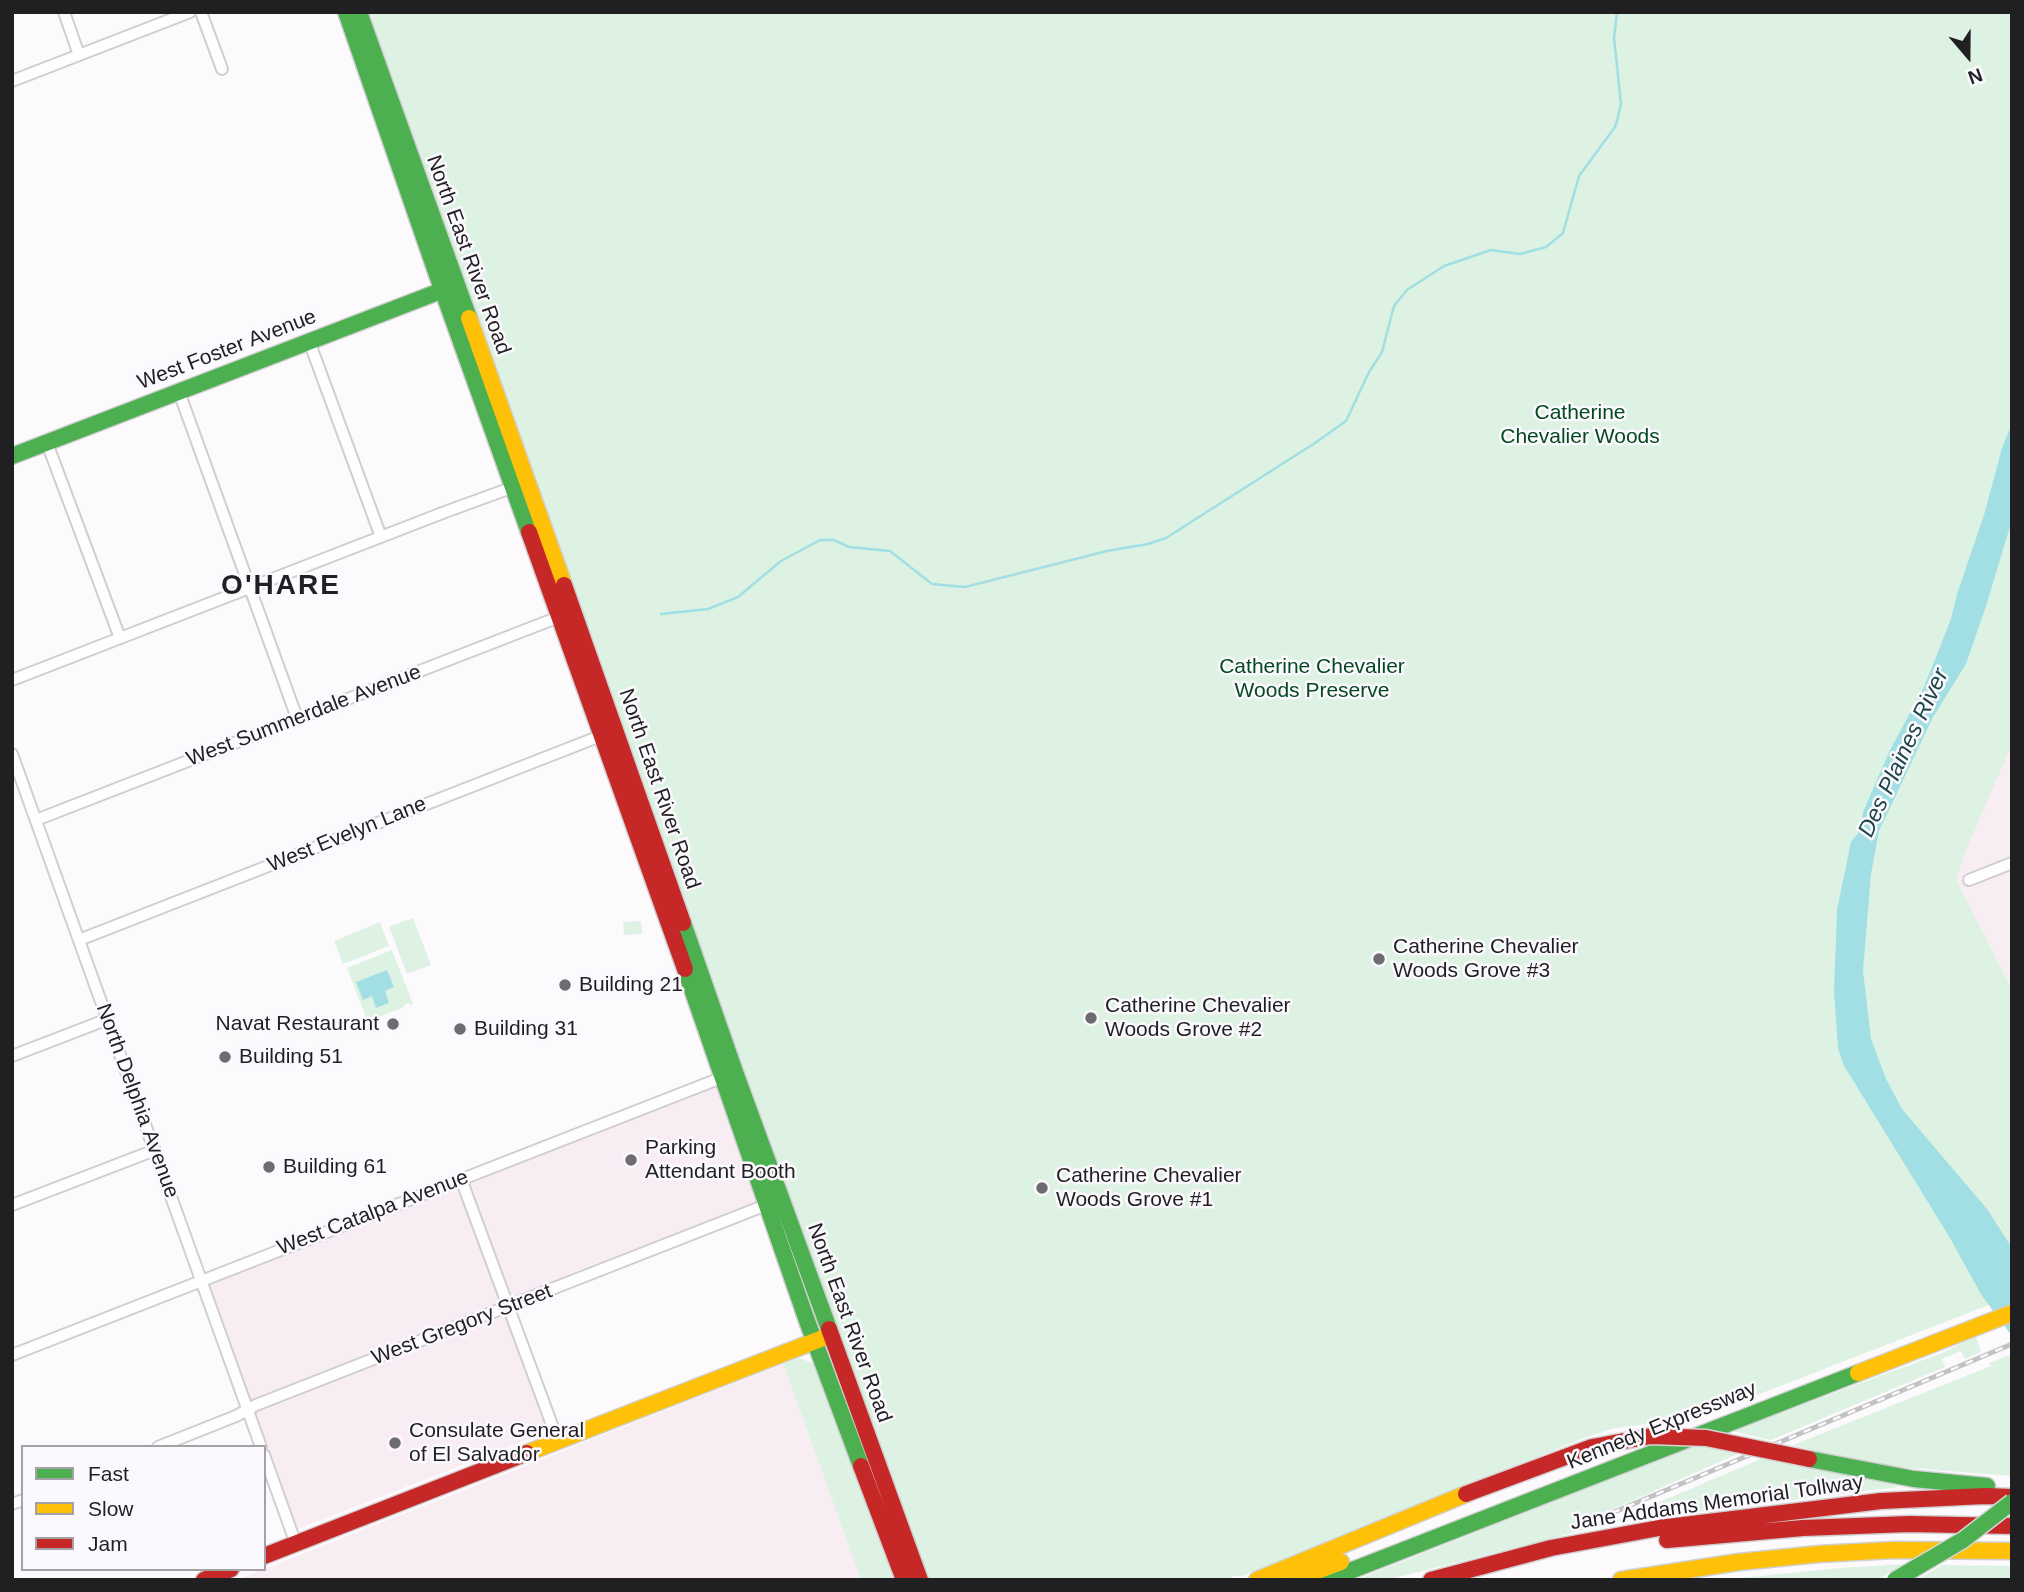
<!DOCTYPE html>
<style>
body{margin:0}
#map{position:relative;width:2024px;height:1592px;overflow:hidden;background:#fcfafd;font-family:Arial,sans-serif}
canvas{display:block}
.frame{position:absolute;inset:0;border:14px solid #201f21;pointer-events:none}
.legend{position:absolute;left:21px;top:1445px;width:245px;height:126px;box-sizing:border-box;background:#fcf9fe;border:2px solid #a4a2a6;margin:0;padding:9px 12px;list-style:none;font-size:21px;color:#201f21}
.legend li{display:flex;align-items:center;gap:14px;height:35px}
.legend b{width:35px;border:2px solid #a4a2a6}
.north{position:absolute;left:1933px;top:21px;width:70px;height:70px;-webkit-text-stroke:5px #fcf9fe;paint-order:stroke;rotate:160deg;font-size:19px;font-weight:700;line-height:28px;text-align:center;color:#201f21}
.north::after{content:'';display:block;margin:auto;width:24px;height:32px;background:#201f21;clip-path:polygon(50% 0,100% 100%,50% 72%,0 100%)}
</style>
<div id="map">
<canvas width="2024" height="1592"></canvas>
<div class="frame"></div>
<ul class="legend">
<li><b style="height:9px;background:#4caf50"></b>Fast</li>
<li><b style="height:9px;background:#ffc107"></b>Slow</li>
<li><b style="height:9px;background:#c62828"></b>Jam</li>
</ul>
<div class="north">N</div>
</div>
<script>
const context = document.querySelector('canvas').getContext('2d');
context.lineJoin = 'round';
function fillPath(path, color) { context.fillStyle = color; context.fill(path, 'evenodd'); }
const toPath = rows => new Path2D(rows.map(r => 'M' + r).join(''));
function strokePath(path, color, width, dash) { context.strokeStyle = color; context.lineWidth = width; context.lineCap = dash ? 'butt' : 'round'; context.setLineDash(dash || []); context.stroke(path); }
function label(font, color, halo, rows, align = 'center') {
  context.font = font + ' Arial,sans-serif'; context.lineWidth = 5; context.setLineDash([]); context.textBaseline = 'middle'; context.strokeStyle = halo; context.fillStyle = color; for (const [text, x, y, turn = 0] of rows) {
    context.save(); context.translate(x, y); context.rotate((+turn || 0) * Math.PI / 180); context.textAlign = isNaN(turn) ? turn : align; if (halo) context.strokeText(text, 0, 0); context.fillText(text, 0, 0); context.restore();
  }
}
fillPath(toPath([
 [2012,737,2012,989,1956,881,1948,883],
 [715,1082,761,1207,507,1306,553,1430,295,1530,202,1282],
 [783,1364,861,1580,236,1580,264,1569]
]), '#f9edf4');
fillPath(toPath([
 [366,12,2012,12,2012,744,1964,855,1956,880,2012,989,2012,1296,1685,1423,1644,1424,1611,1429,1584,1438,1240,1577,1238,1575,1223,1580,926,1580,795,1224],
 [413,918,431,965,407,974,389,927],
 [641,921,642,934,624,935,623,922],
 [380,922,389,946,343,964,334,941],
 [392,950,413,1004,410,1005,409,1003,404,1005,404,1007,374,1019,373,1017,367,1019,347,968],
 [1976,1336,1981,1352,1965,1359,1961,1351,1942,1359,1945,1367,1771,1440,1732,1431,1942,1353],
 [2012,1354,2012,1476,1898,1467,1824,1453,1793,1445,1991,1366,1989,1363],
 [799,1358,810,1362,820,1370,897,1580,861,1580,783,1364],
 [1701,1443,1744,1451,1611,1510,1615,1521,1765,1457,1884,1481,1898,1487,1615,1522,1387,1580,1356,1580],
 [1907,1564,1877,1580,1720,1580,1840,1568],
 [1942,1565,2012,1566,2012,1580,1917,1580]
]), '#ddf2e2');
fillPath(toPath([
 [2012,423,2012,520,1986,606,1966,664,1933,717,1879,831,1871,874,1863,971,1871,1039,1886,1079,1902,1109,1987,1209,2012,1248,2012,1336,1982,1296,1950,1238,1843,1064,1838,1048,1834,992,1837,910,1851,842,1860,831,1863,812,1890,750,1924,687,1951,619,1957,594,1984,515,2002,448],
 [387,970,394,987,385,991,389,1003,376,1008,372,996,363,1000,356,982]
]), '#a2dfe4');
strokePath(toPath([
 [661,614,708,609,738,597,781,561,820,540,834,540,849,547,890,551,932,584,965,587,1107,551,1148,544,1166,538,1315,443,1346,421,1369,372,1382,352,1394,306,1407,290,1444,266,1491,250,1520,254,1546,247,1563,233,1579,176,1615,127,1617,121,1621,104,1614,38,1617,12]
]), '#a2dfe4', 2.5);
const street = toPath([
 [64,12,79,55],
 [201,12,222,69],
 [12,81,190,12],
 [309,341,381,537],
 [179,392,297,718],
 [47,443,120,638],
 [12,680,445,512,519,485],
 [12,754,261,1447],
 [36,820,564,615],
 [1969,880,2012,863],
 [79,940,608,733],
 [12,1056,108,1019],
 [461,1179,558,1441],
 [12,1205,155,1150],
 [12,1355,726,1076],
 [158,1447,236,1416,256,1405,766,1205],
 [264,1455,296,1544],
 [12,1504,23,1500]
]);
const fast = toPath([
 [346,12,437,275,529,532],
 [359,12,469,318],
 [12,456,451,287],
 [683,923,735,1072,829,1329],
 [685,969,807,1321,861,1466],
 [1809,1459,1914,1479,1987,1486],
 [1327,1580,1858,1373]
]);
const slow = toPath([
 [469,318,564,585],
 [1858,1373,2012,1313],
 [527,1453,823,1338],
 [1257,1580,1466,1494],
 [1293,1580,1341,1562],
 [1621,1580,1739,1562,1819,1554,1894,1550,2012,1551]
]);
const jam = toPath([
 [529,532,685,969],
 [564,585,683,923],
 [829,1329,920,1580],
 [861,1466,904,1580],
 [1667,1540,1803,1528,1909,1524,2012,1526],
 [264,1556,527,1453],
 [204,1580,231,1569],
 [1431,1580,1551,1548,1659,1528,1881,1501,1985,1496,2012,1497]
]);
strokePath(street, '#d0cfd0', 14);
strokePath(fast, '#d0cfd0', 19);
strokePath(slow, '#d0cfd0', 19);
strokePath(jam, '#d0cfd0', 19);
strokePath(street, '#fffeff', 10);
strokePath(fast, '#4caf50', 16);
strokePath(slow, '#ffc107', 16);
strokePath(jam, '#c62828', 16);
const rail = toPath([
 [1612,1513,2012,1344]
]);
strokePath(rail, '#c3c2c3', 5);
strokePath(rail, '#fcf9fe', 2.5, [8]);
const fastBridge = toPath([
 [1895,1580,1963,1540,2012,1502]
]);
const jamBridge = toPath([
 [1466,1494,1592,1447,1651,1436,1706,1438,1809,1459]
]);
strokePath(fastBridge, '#d6d5d6', 19, []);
strokePath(jamBridge, '#d6d5d6', 19, []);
strokePath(fastBridge, '#4caf50', 16);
strokePath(jamBridge, '#c62828', 16);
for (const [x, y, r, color] of [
 [1379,959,7,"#6d6c6e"],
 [565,985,7,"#6d6c6e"],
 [1091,1018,7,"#6d6c6e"],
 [393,1024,7,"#6d6c6e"],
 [460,1029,7,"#6d6c6e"],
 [225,1057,7,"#6d6c6e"],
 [631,1160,7,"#6d6c6e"],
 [269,1167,7,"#6d6c6e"],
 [1042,1188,7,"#6d6c6e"],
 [395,1443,7,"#6d6c6e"]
]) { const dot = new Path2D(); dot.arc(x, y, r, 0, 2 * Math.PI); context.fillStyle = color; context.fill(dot); strokePath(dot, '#fcf9fe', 2.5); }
label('21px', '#201f21', '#fcf9fe', [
 ["North East River Road",468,255,70],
 ["West Foster Avenue",227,350,-21],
 ["West Summerdale Avenue",304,716,-21],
 ["North East River Road",659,789,71],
 ["West Evelyn Lane",347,835,-22],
 ["North Delphia Avenue",137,1101,70],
 ["West Catalpa Avenue",373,1213,-21],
 ["North East River Road",849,1323,70],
 ["West Gregory Street",462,1325,-21],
 ["Kennedy Expressway",1662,1426,-22],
 ["Jane Addams Memorial Tollway",1717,1503,-8]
]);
label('21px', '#034921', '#fcf9fe', [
 ["Catherine",1580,413],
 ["Chevalier Woods",1580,437],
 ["Catherine Chevalier",1312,667],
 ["Woods Preserve",1312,691]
]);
label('21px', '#201f21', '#fcf9fe', [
 ["Catherine Chevalier",1393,947],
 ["Woods Grove #3",1393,971],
 ["Building 21",579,985],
 ["Catherine Chevalier",1105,1006],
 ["Woods Grove #2",1105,1030],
 ["Navat Restaurant",379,1024,"right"],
 ["Building 31",474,1029],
 ["Building 51",239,1057],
 ["Parking",645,1148],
 ["Attendant Booth",645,1172],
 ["Building 61",283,1167],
 ["Catherine Chevalier",1056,1176],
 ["Woods Grove #1",1056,1200],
 ["Consulate General",409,1431],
 ["of El Salvador",409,1455]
], 'left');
label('italic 23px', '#1c4649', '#fcf9fe', [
 ["Des Plaines River",1904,753,-65]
]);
context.letterSpacing = '2px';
label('bold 28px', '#201f21', '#fcf9fe', [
 ["O'HARE",281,586]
]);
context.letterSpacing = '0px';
</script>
